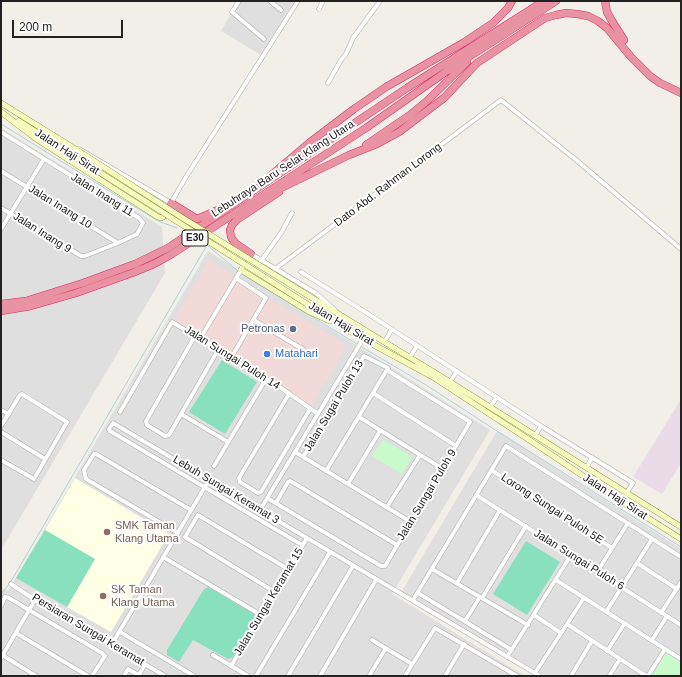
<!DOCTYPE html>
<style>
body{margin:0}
#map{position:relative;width:682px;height:677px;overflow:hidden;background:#f2efe9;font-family:Arial,sans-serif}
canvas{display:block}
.frame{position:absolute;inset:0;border:2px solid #222;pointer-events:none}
.scale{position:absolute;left:12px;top:20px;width:111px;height:18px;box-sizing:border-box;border:2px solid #222;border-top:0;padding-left:5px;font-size:12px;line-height:14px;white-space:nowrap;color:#222;-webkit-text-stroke:3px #fff;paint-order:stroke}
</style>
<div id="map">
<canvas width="682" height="677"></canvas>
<div class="frame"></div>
<div class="scale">200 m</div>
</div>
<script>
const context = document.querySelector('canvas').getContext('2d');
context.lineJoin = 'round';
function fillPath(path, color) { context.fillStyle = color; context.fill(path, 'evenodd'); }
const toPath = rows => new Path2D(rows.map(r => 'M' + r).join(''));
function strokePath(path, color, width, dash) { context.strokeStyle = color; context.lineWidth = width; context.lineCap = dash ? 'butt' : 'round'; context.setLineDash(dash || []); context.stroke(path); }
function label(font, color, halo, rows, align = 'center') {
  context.font = font + ' Arial,sans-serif'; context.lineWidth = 4; context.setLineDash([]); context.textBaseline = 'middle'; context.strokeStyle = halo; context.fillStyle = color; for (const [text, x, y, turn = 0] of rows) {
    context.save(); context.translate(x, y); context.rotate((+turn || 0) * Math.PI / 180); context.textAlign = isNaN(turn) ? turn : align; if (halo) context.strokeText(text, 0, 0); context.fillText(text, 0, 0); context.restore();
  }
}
fillPath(toPath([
 [239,1,295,1,261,55,221,31],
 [1,128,162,227,165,273,1,550],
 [208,251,490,430,392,594,525,676,1,676,1,587,8,591],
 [497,431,681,549,681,676,546,676,402,591]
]), '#e0dfdf');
fillPath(toPath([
 [209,260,272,300,347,345,311,406,282,385,175,319]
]), '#f2dad9');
fillPath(toPath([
 [681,399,681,463,662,494,633,477]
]), '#ebdbe8');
fillPath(toPath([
 [75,478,169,534,111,632,67,607,94,559,45,530]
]), '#ffffe5');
fillPath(toPath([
 [383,439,412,457,402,474,372,456],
 [666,653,681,663,681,672,678,676,652,676]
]), '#c8facc');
fillPath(toPath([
 [222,360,257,382,225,434,189,412],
 [45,530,95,559,67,607,16,578],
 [526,541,560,562,527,615,493,594],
 [208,587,254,614,255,618,233,657,228,659,193,640,179,662,167,655,167,650,204,589]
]), '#88e0be');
strokePath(toPath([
 [1,124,158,221,177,228],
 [200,241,207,245],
 [240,273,357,344],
 [360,346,426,385,497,431,681,547],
 [1,593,4,591,13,578,207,245,238,271]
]), '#aad3df', 1);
const minor = toPath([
 [239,1,232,12,264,39],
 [270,1,281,10],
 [319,9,323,1],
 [328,83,341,60,346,54,353,38,380,1],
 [1,132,139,218,143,223,137,234,118,243,85,256,81,256,1,208],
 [79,149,171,203,186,177,298,1],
 [1,171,118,243],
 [1,229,44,159],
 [249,255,251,254,304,286,317,294,335,310],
 [261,261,281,233,292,213],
 [275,269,501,100,575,159,681,249],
 [301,272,373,317,541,426,535,436],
 [254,320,304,350],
 [195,336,146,421,147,425,165,436,169,435,218,350],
 [200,339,241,270,244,262],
 [385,341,392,329],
 [410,357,417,346],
 [231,358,266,298,236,278],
 [450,382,457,371],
 [373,393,456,446],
 [289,394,239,478,240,482,258,493,261,492,310,409],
 [490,407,497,397],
 [1,410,9,414],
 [120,412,172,322,281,388,317,413],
 [181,414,228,442],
 [359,417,443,469],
 [1,426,20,395,22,394,67,422,34,479,1,460],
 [541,426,633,483,627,492],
 [1,432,45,459],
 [295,452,411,522],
 [303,457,364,356,388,368,326,471],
 [214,466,266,379],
 [587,467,592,457],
 [491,470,612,548],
 [348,484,380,431],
 [476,495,681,625],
 [267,498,381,566,385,566,470,422,387,370],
 [276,503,288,482,290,481,292,482,397,545],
 [387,507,420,455],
 [260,510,363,339],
 [178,533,86,479,84,470,94,454,96,454,191,510],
 [302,545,110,431,109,429,113,423,540,676],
 [163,557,261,615],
 [637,563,677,589],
 [432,569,528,625],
 [597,572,628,523],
 [556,580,681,659],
 [457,583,500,510],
 [11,584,35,600,165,676],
 [275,592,185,537,198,515,288,569],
 [418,593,512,650],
 [5,597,9,598,29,610,102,653,105,656,92,676],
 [482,598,526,526],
 [413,600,506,446,681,557],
 [1,606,5,597],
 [606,612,652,539],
 [661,613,681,582],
 [534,615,561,633],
 [465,621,480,597],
 [567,624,646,676],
 [120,632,194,676],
 [16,633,88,676],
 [372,640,412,664],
 [652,640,667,616],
 [112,644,209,480],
 [607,651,625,623],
 [2,655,36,676],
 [213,655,248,676],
 [507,657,571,555],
 [1,658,35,600],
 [231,666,307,538],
 [535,673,584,598],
 [139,675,145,664],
 [124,676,128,669,140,676],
 [256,676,330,552],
 [288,676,353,566],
 [320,676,376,580],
 [369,676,386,648],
 [405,676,435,628,517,676],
 [445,676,464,644],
 [571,676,592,641],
 [609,676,620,659],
 [648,676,665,649]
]);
const secondary = toPath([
 [1,103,77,150],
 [1,112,38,140,158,217,161,218,163,217,166,210],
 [19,121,66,151],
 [241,270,308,311,330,321],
 [309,296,450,382,681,527],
 [307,304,363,339,433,377,531,441,613,496,681,539]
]);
const motorway = toPath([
 [605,1,607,12,612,21,624,40],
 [366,145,410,115,427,101,467,62],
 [269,177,309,143,354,109,386,87,463,43,493,23,508,8,512,1],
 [273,192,349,155,377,144,399,132,444,98,477,63,545,18,556,15,566,13,577,14,588,16,598,21,607,28,631,57,650,76,660,83,681,93],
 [171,203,197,219,218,210],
 [251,254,235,243,231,237,230,230,232,225,238,219,279,192],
 [1,304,26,301,83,283,135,264,168,248,407,88,544,1],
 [1,311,31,306,76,293,132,273,154,264,172,254,366,128,447,71,556,1]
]);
strokePath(minor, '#a9a9a9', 5);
strokePath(secondary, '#707d05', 6);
strokePath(motorway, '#dc2a67', 8);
strokePath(minor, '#fff', 4);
strokePath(secondary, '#f7fabf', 5.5);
strokePath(motorway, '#e892a2', 7);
const secondaryBridge = toPath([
 [77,150,181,217,309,296],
 [66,151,307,304]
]);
strokePath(secondaryBridge, '#707d05', 6, []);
strokePath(secondaryBridge, '#f7fabf', 5.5);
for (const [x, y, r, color] of [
 [293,329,4,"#5c6f8a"],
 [267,354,4,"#3f7fe0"],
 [107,532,4,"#8d6e63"],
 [103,596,4,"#8d6e63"]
]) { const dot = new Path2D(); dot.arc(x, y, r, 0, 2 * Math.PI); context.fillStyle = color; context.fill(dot); strokePath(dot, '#fff', 1.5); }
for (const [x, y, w] of [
 [195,238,26]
]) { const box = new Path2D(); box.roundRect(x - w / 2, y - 8, w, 16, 3); context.fillStyle = '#fff'; context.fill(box); strokePath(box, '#222', 1); }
label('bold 10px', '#222', null, [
 ["E30",195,238]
]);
label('11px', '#222', '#fff', [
 ["Jalan Haji Sirat",67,152,33],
 ["Lebuhraya Baru Selat Klang Utara",283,169,-33],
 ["Dato Abd. Rahman Lorong",388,185,-37],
 ["Jalan Inang 11",102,195,32],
 ["Jalan Inang 10",60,207,32],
 ["Jalan Inang 9",42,233,32],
 ["Jalan Haji Sirat",341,324,31],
 ["Jalan Sungai Puloh 14",232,358,32],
 ["Jalan Sugai Puloh 13",334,406,-59],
 ["Lebuh Sungai Keramat 3",226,490,31],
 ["Jalan Sungai Puloh 9",427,495,-59],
 ["Jalan Haji Sirat",615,497,33],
 ["Lorong Sungai Puloh 5E",552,509,33],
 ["Jalan Sungai Puloh 6",579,560,32],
 ["Jalan Sungai Keramat 15",269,602,-59],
 ["Persiaran Sungai Keramat",88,630,31]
]);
label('11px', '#4e5e75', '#fff', [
 ["Petronas",285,329]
], 'right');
label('11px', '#366cbe', '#fff', [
 ["Matahari",275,354]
], 'left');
label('11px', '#785e54', '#fff', [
 ["SMK Taman",115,526],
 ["Klang Utama",115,539],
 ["SK Taman",111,590],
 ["Klang Utama",111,603]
], 'left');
</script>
